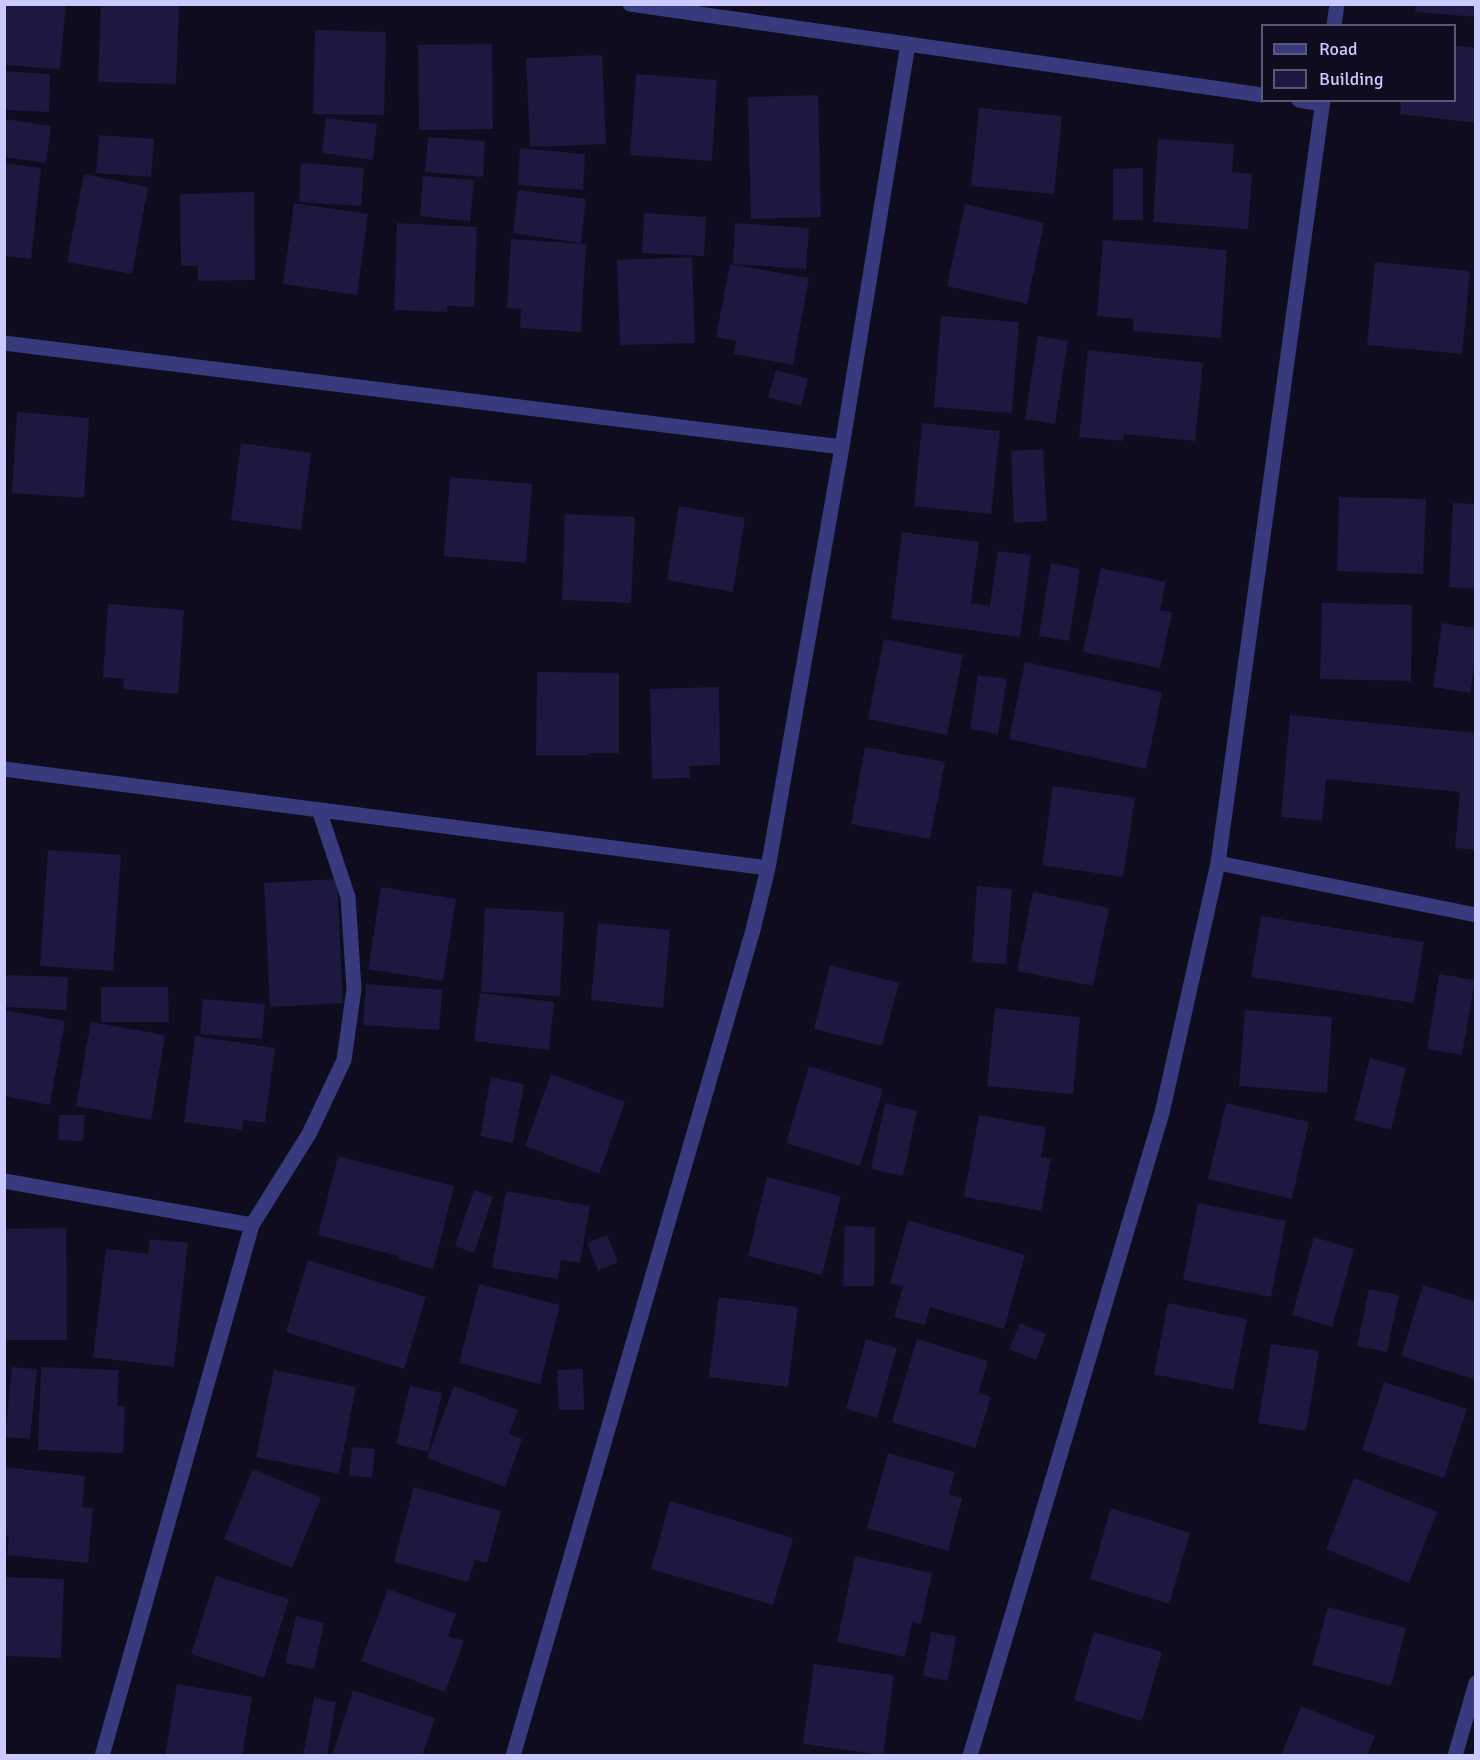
<!DOCTYPE html>
<style>
body{margin:0}
#map{position:relative;width:1480px;height:1760px;overflow:hidden;background:#0e0c1e;font-family:Signika,sans-serif}
canvas{display:block}
.frame{position:absolute;inset:0;border:6px solid #cbcaff;pointer-events:none}
.legend{position:absolute;left:1261px;top:24px;width:195px;height:78px;box-sizing:border-box;background:#0e0c1e;border:2px solid #5a5878;margin:0;padding:8px 10px;list-style:none;font-size:18px;color:#cbcaff}
.legend li{display:flex;align-items:center;gap:12px;height:30px}
.legend b{width:30px;border:2px solid #5a5878}
</style>
<div id="map">
<canvas width="1480" height="1760"></canvas>
<div class="frame"></div>
<ul class="legend">
<li><b style="height:8px;background:#373b7e"></b>Road</li>
<li><b style="height:16px;background:#1c183f"></b>Building</li>
</ul>
</div>
<script>
const context = document.querySelector('canvas').getContext('2d');
context.lineJoin = 'round';
function fillPath(path, color) { context.fillStyle = color; context.fill(path, 'evenodd'); }
const toPath = rows => new Path2D(rows.map(r => 'M' + r).join(''));
function strokePath(path, color, width, dash) { context.strokeStyle = color; context.lineWidth = width; context.lineCap = dash ? 'butt' : 'round'; context.setLineDash(dash || []); context.stroke(path); }
fillPath(toPath([
 [4,4,66,4,60,69,4,65],
 [101,4,179,4,176,84,98,82],
 [1416,4,1476,4,1476,17,1415,12],
 [315,30,386,32,384,115,313,114],
 [492,44,493,129,419,130,418,45],
 [1454,45,1476,48,1476,123,1400,114,1401,100,1454,100],
 [602,55,606,144,530,147,526,58],
 [4,71,50,74,49,112,4,110],
 [636,74,717,80,712,161,630,155],
 [818,95,821,217,751,219,748,97],
 [979,108,1062,116,1054,194,971,186],
 [326,118,377,124,373,160,322,153],
 [4,119,51,126,46,163,4,157],
 [99,135,154,139,151,177,96,173],
 [428,137,485,141,483,177,425,172],
 [1158,139,1234,144,1232,172,1252,174,1248,229,1153,222],
 [520,148,585,154,583,190,518,185],
 [4,163,41,168,31,259,4,256],
 [301,163,364,168,361,206,299,202],
 [1143,168,1143,220,1113,220,1113,169],
 [84,174,148,187,132,274,67,262],
 [423,176,474,180,470,221,420,216],
 [518,190,586,199,581,243,513,233],
 [254,192,255,280,198,281,198,266,181,266,180,194],
 [294,203,368,214,357,295,283,284],
 [965,204,1044,223,1027,304,947,286],
 [644,213,706,217,704,256,642,253],
 [397,223,477,227,474,307,447,306,447,312,394,310],
 [735,223,809,228,806,269,733,264],
 [511,239,586,244,581,332,520,328,521,309,507,308],
 [1103,240,1227,250,1221,338,1133,331,1134,319,1097,316],
 [692,257,695,343,620,345,617,260],
 [1375,262,1470,271,1462,354,1367,345],
 [730,264,809,278,793,365,734,354,736,341,716,337],
 [941,316,1019,322,1012,413,934,407],
 [1038,336,1068,341,1055,424,1025,419],
 [1088,350,1203,363,1195,441,1124,434,1123,441,1079,437],
 [776,370,808,379,801,406,768,397],
 [17,412,89,418,84,498,12,493],
 [922,423,1000,431,991,514,914,506],
 [241,443,311,453,301,530,231,520],
 [1043,449,1047,521,1014,523,1011,451],
 [450,477,532,484,526,563,444,556],
 [1339,497,1426,499,1423,574,1337,571],
 [1453,503,1476,504,1476,589,1449,587],
 [679,506,745,518,733,592,667,580],
 [565,514,635,517,631,603,562,600],
 [902,532,979,542,971,603,990,606,998,551,1031,555,1020,637,891,619],
 [1051,563,1080,569,1069,641,1039,636],
 [1101,568,1166,582,1160,610,1172,612,1160,668,1083,652],
 [1322,603,1412,605,1411,681,1320,679],
 [108,604,184,610,178,694,123,689,124,679,103,677],
 [1442,623,1476,628,1476,654,1470,693,1433,687],
 [884,639,963,655,947,735,868,719],
 [1025,662,1162,692,1146,769,1009,739],
 [537,672,619,673,619,753,589,753,589,755,536,755],
 [978,675,1007,679,998,734,970,729],
 [719,687,720,765,689,766,690,778,652,779,650,689],
 [1290,715,1476,733,1476,850,1455,848,1460,792,1326,779,1322,821,1281,817],
 [865,747,945,762,930,839,851,824],
 [1053,786,1135,798,1123,877,1042,865],
 [48,850,121,855,113,971,40,966],
 [337,879,343,1003,270,1007,264,883],
 [977,886,1012,889,1006,964,972,962],
 [381,887,456,899,443,981,368,969],
 [1033,892,1109,908,1093,986,1017,971],
 [485,908,564,912,560,996,481,992],
 [1261,916,1424,942,1414,1003,1251,977],
 [598,923,670,930,663,1008,591,1000],
 [830,965,899,983,882,1046,814,1029],
 [1439,974,1475,980,1462,1055,1427,1049],
 [4,975,68,977,66,1010,4,1007],
 [366,984,442,990,439,1030,363,1025],
 [101,987,168,987,169,1022,101,1022],
 [480,993,554,1002,549,1050,474,1041],
 [203,999,265,1004,262,1039,200,1034],
 [995,1008,1080,1017,1073,1094,987,1086],
 [4,1010,65,1021,50,1105,4,1096],
 [1245,1010,1332,1017,1327,1093,1239,1086],
 [91,1022,165,1035,151,1120,76,1106],
 [195,1036,275,1048,265,1123,243,1120,242,1130,184,1122],
 [1370,1058,1406,1068,1391,1130,1354,1120],
 [809,1066,883,1089,860,1166,786,1143],
 [551,1074,625,1102,599,1174,525,1146],
 [491,1077,524,1084,513,1143,480,1136],
 [885,1103,917,1111,903,1176,871,1169],
 [1226,1103,1309,1122,1292,1199,1208,1179],
 [59,1115,85,1115,83,1141,58,1140],
 [979,1115,1046,1127,1041,1157,1051,1159,1041,1211,964,1197],
 [338,1156,454,1186,433,1269,398,1259,398,1256,318,1235],
 [767,1177,841,1196,822,1275,748,1256],
 [474,1190,493,1197,474,1253,455,1246],
 [506,1191,590,1206,580,1263,561,1260,558,1279,492,1268],
 [1198,1203,1286,1221,1271,1297,1183,1280],
 [908,1220,1025,1255,1004,1329,930,1307,925,1325,894,1317,903,1287,890,1283],
 [845,1226,875,1227,874,1286,843,1286],
 [66,1228,67,1340,4,1340,4,1229],
 [607,1235,618,1262,598,1271,587,1243],
 [1314,1237,1354,1249,1332,1327,1292,1315],
 [150,1239,188,1243,174,1367,93,1357,106,1249,148,1254],
 [308,1260,426,1297,404,1369,286,1332],
 [479,1284,560,1305,540,1384,459,1363],
 [1423,1285,1476,1302,1476,1380,1401,1356],
 [1369,1289,1399,1295,1387,1352,1357,1346],
 [719,1297,798,1307,788,1387,709,1377],
 [1168,1303,1247,1319,1233,1390,1154,1374],
 [1020,1323,1046,1334,1036,1360,1009,1349],
 [866,1339,897,1348,877,1418,846,1409],
 [917,1339,988,1361,978,1393,991,1397,975,1448,892,1422],
 [1271,1344,1319,1351,1306,1431,1258,1423],
 [12,1367,37,1369,30,1439,5,1437],
 [41,1367,119,1370,117,1406,125,1406,123,1453,38,1450],
 [583,1369,584,1410,559,1410,557,1370],
 [274,1370,356,1387,339,1474,256,1457],
 [1384,1382,1467,1409,1444,1478,1362,1450],
 [410,1386,442,1393,428,1452,396,1444],
 [454,1386,518,1410,509,1434,522,1439,505,1487,427,1458],
 [352,1447,375,1449,372,1478,349,1475],
 [888,1453,955,1472,949,1494,962,1498,948,1551,867,1528],
 [4,1467,85,1476,82,1507,93,1508,88,1563,7,1555,9,1536,4,1535],
 [253,1469,321,1498,292,1568,224,1539],
 [1354,1478,1437,1512,1409,1583,1326,1549],
 [414,1487,501,1511,487,1563,475,1560,468,1582,394,1562],
 [670,1501,793,1538,773,1605,651,1569],
 [1111,1508,1190,1533,1169,1604,1090,1579],
 [855,1556,932,1573,921,1624,912,1622,905,1657,837,1642],
 [216,1576,289,1599,264,1678,191,1654],
 [4,1577,64,1579,61,1658,4,1656],
 [388,1589,456,1614,448,1636,464,1641,445,1692,361,1661],
 [1328,1607,1406,1628,1391,1686,1312,1665],
 [296,1616,324,1623,314,1669,285,1663],
 [931,1632,956,1636,948,1681,923,1676],
 [1094,1632,1162,1652,1142,1721,1074,1700],
 [814,1664,894,1675,883,1755,803,1744],
 [177,1684,252,1697,242,1756,165,1756],
 [353,1690,435,1718,422,1756,332,1756],
 [314,1698,336,1702,327,1756,303,1756],
 [1301,1706,1375,1736,1367,1756,1281,1756]
]), '#1c183f');
strokePath(toPath([
 [630,4,1262,95],
 [1334,26,1337,4],
 [1299,100,1322,104],
 [4,343,842,447],
 [4,769,768,868],
 [1218,863,1476,915],
 [4,1181,252,1225,102,1756],
 [252,1225,309,1134,344,1060,354,989,348,897,319,810],
 [513,1756,753,930,768,868,842,447,908,44],
 [970,1756,1162,1113,1218,863,1323,100],
 [1455,1756,1476,1683]
]), '#373b7e', 15);
</script>
